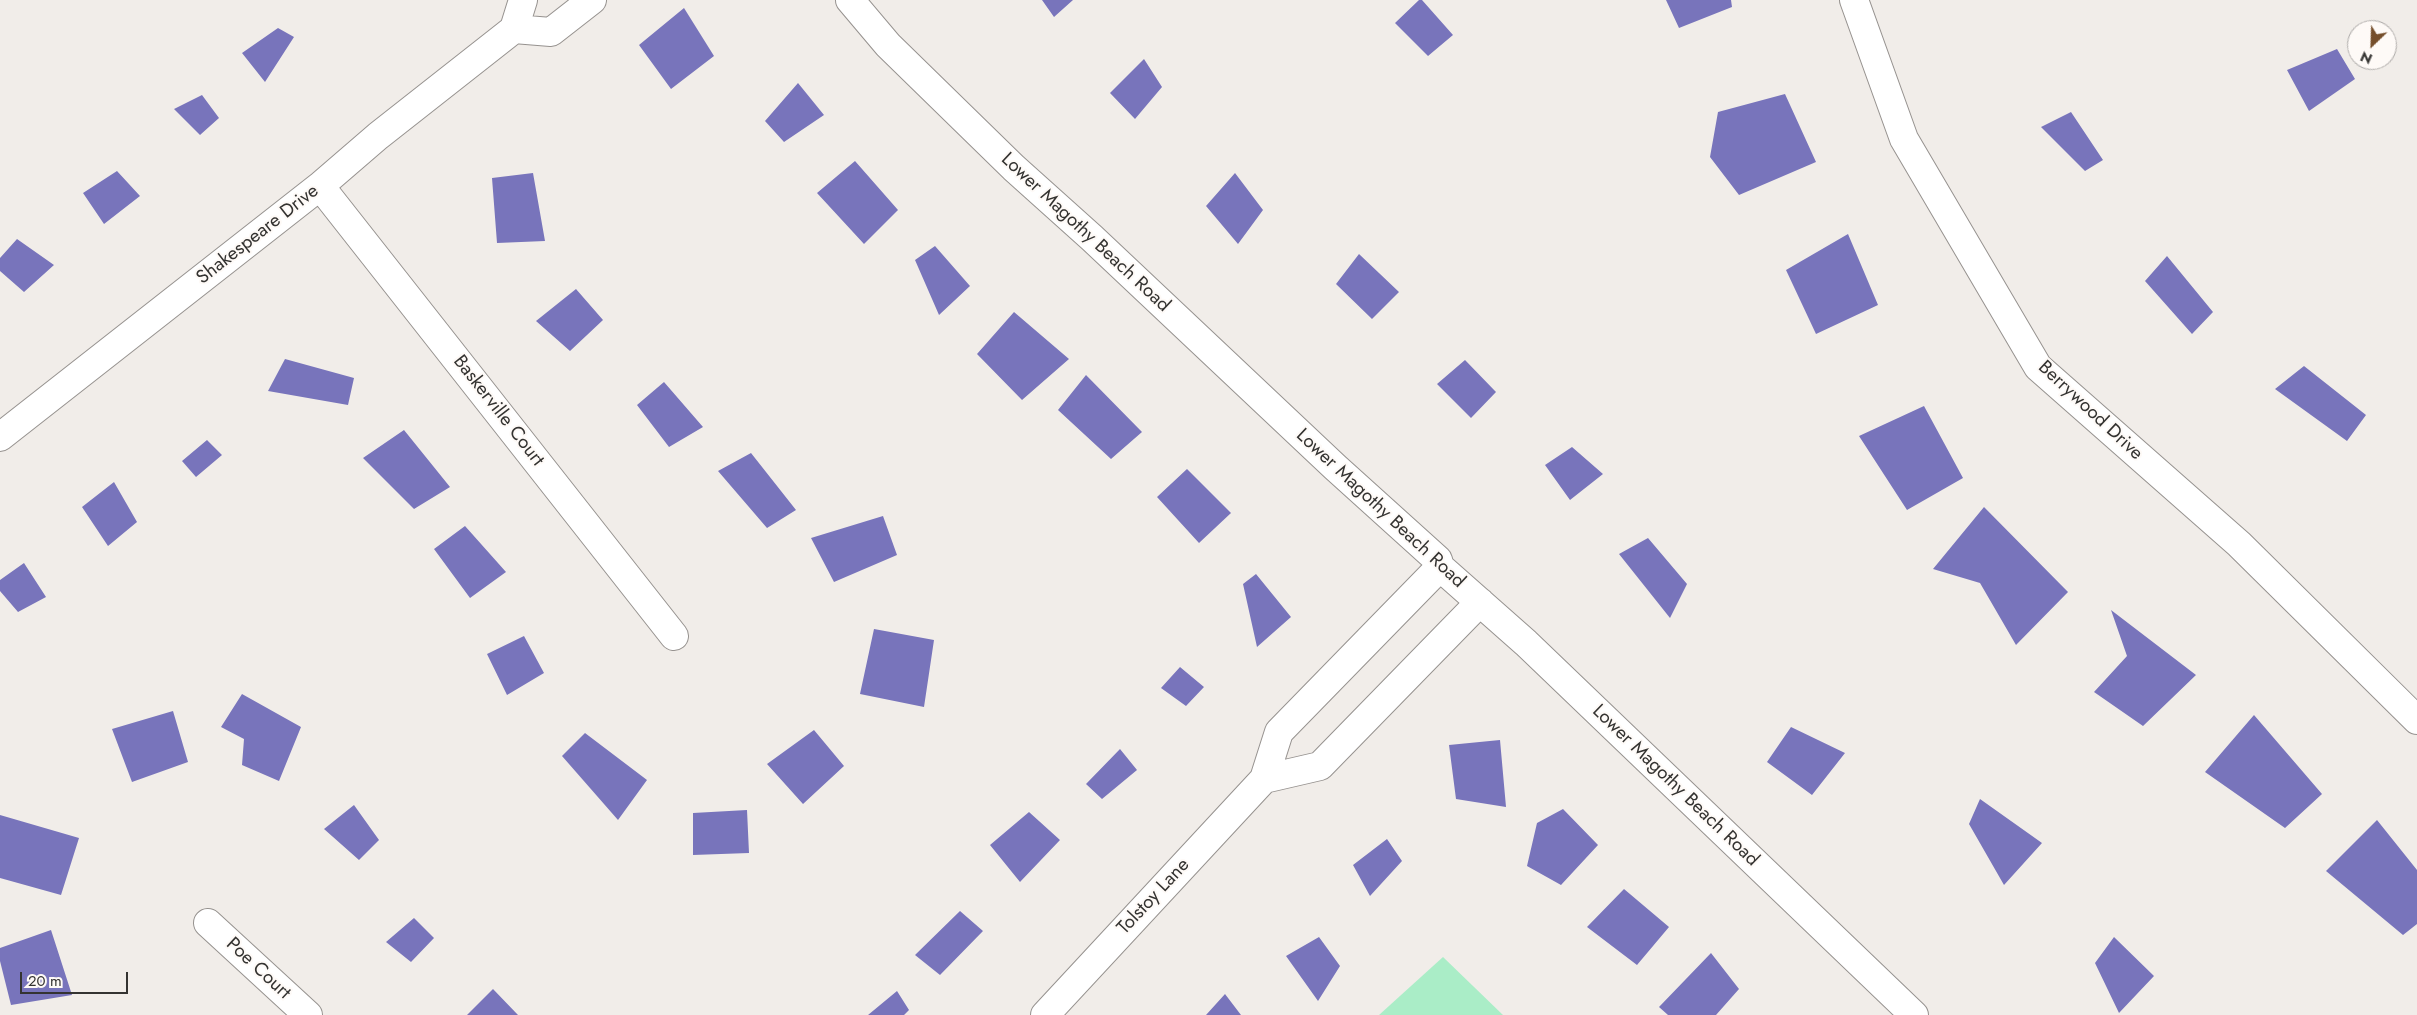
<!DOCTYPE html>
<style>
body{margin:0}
#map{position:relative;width:2417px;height:1015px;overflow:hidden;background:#f1ede9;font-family:Jost,sans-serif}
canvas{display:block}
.north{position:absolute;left:2347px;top:20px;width:50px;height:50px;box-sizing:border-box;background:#fefaf7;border:1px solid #adaaa8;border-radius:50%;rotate:204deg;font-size:14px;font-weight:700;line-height:20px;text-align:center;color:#343331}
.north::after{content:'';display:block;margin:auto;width:18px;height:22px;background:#754e2b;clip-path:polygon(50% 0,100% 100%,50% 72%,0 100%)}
.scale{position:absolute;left:20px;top:972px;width:108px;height:22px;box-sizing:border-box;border:2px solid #343331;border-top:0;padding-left:6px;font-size:15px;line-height:18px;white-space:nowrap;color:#343331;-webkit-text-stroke:4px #fefaf7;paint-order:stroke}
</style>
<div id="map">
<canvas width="2417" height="1015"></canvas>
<div class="north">N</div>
<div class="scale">20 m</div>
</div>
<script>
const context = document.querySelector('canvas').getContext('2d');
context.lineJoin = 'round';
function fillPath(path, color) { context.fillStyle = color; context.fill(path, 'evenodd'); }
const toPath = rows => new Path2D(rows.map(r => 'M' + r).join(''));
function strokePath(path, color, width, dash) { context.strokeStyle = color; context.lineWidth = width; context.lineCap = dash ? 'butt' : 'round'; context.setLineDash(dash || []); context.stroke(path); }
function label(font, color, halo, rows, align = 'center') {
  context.font = font + ' Jost,sans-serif'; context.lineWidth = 4; context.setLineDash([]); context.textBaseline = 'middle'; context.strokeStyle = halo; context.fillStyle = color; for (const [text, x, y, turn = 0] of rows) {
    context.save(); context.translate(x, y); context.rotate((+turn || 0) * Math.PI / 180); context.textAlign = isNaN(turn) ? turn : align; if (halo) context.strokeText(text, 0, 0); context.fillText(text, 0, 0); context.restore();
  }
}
fillPath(toPath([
 [1443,957,1503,1015,1379,1015]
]), '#aaedc7');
fillPath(toPath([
 [1042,0,1073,0,1054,17],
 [1419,0,1422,0,1453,35,1428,56,1395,23],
 [1666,0,1731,0,1732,7,1679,28],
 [684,8,714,56,671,89,639,45],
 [278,28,294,37,265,82,242,53],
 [2337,49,2355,79,2309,111,2287,70],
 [1144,59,1162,87,1135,119,1110,93],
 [798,83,824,115,784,142,765,121],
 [1785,94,1816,162,1739,195,1710,157,1718,112],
 [202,95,219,118,200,135,174,109],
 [2071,112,2103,160,2085,171,2041,127],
 [855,161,898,210,864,244,817,193],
 [117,171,140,196,104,224,83,193],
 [533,173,545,241,497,243,492,178],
 [1235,173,1263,210,1238,244,1206,206],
 [1848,234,1878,305,1816,334,1786,270],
 [17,239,54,265,24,292,0,271,0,258],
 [935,246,970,286,939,315,915,260],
 [1359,254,1399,292,1372,319,1336,284],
 [2167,256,2213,312,2192,334,2145,281],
 [576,289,603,320,570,351,536,321],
 [1014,312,1069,359,1022,400,977,354],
 [285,359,354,378,348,405,268,391],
 [1465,360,1496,392,1471,418,1437,384],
 [2304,366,2366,415,2347,441,2275,389],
 [1086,375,1142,432,1111,459,1058,410],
 [664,382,703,427,669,447,637,405],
 [1924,406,1963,478,1907,510,1859,436],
 [404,430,450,487,414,509,363,458],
 [207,440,222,455,196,477,182,461],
 [1572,447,1603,474,1570,500,1545,465],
 [751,453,796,510,767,528,718,471],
 [1187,469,1231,513,1199,543,1157,497],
 [114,482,137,522,108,546,82,507],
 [1984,507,2068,592,2016,645,1980,583,1933,569],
 [883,516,897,555,834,582,811,538],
 [465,526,506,572,470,598,434,549],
 [1648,538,1687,584,1670,618,1619,554],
 [24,563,46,597,18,612,0,591,0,580],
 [1256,574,1291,617,1257,647,1243,584],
 [2111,610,2196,675,2143,726,2094,692,2127,656],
 [874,629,934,640,924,707,860,694],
 [524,636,544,673,507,695,487,654],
 [1180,667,1204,687,1186,706,1161,688],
 [242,694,301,727,279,781,242,765,244,739,221,727],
 [173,711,188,762,132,782,112,729],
 [2254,715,2322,794,2285,828,2205,772],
 [1791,727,1845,753,1812,795,1767,762],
 [814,730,844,766,803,804,767,764],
 [585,733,647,780,618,820,562,756],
 [1500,740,1506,807,1456,799,1449,745],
 [1120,749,1137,770,1102,799,1086,784],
 [1980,799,2042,843,2004,885,1969,824],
 [354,805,379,840,359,860,324,829],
 [1563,809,1598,845,1561,885,1527,866,1537,823],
 [747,810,749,853,693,855,693,813],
 [1029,812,1060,840,1020,882,990,845],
 [0,815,79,838,61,895,0,878],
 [2377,820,2417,870,2417,924,2403,935,2326,871],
 [1387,839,1402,861,1370,896,1353,865],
 [1624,889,1669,927,1637,965,1587,927],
 [960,911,983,931,940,975,915,955],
 [414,918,434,938,411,962,386,942],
 [51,930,72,995,11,1005,0,961,0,948],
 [1319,937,1340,966,1318,1001,1286,956],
 [2114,937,2154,976,2119,1013,2095,963],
 [1711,953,1739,989,1716,1015,1668,1015,1659,1007],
 [493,989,518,1015,467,1015],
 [897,991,909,1010,904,1015,868,1015],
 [1225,994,1241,1015,1206,1015]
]), '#7874bb');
const street = toPath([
 [850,0,888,45,1014,168,1092,238,1335,467,1438,560,1440,567,1526,643,1914,1015],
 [1854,0,1904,139,2038,367,2239,544,2417,720],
 [514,29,551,32,592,0],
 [320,186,674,636],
 [0,437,320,186,378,136,514,29,523,0],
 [1264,779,1320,766,1480,602],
 [208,923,308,1015],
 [1045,1015,1264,779,1279,732,1440,567]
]);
strokePath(street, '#96928f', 30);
strokePath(street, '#fff', 28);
label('19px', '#343331', '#fefaf7', [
 ["Lower Magothy Beach Road",1085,233,43],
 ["Shakespeare Drive",258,235,-38],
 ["Baskerville Court",498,411,52],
 ["Berrywood Drive",2090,411,43],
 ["Lower Magothy Beach Road",1380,509,43],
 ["Lower Magothy Beach Road",1675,786,44],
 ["Tolstoy Lane",1154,897,-47],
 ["Poe Court",258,969,43]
]);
</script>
